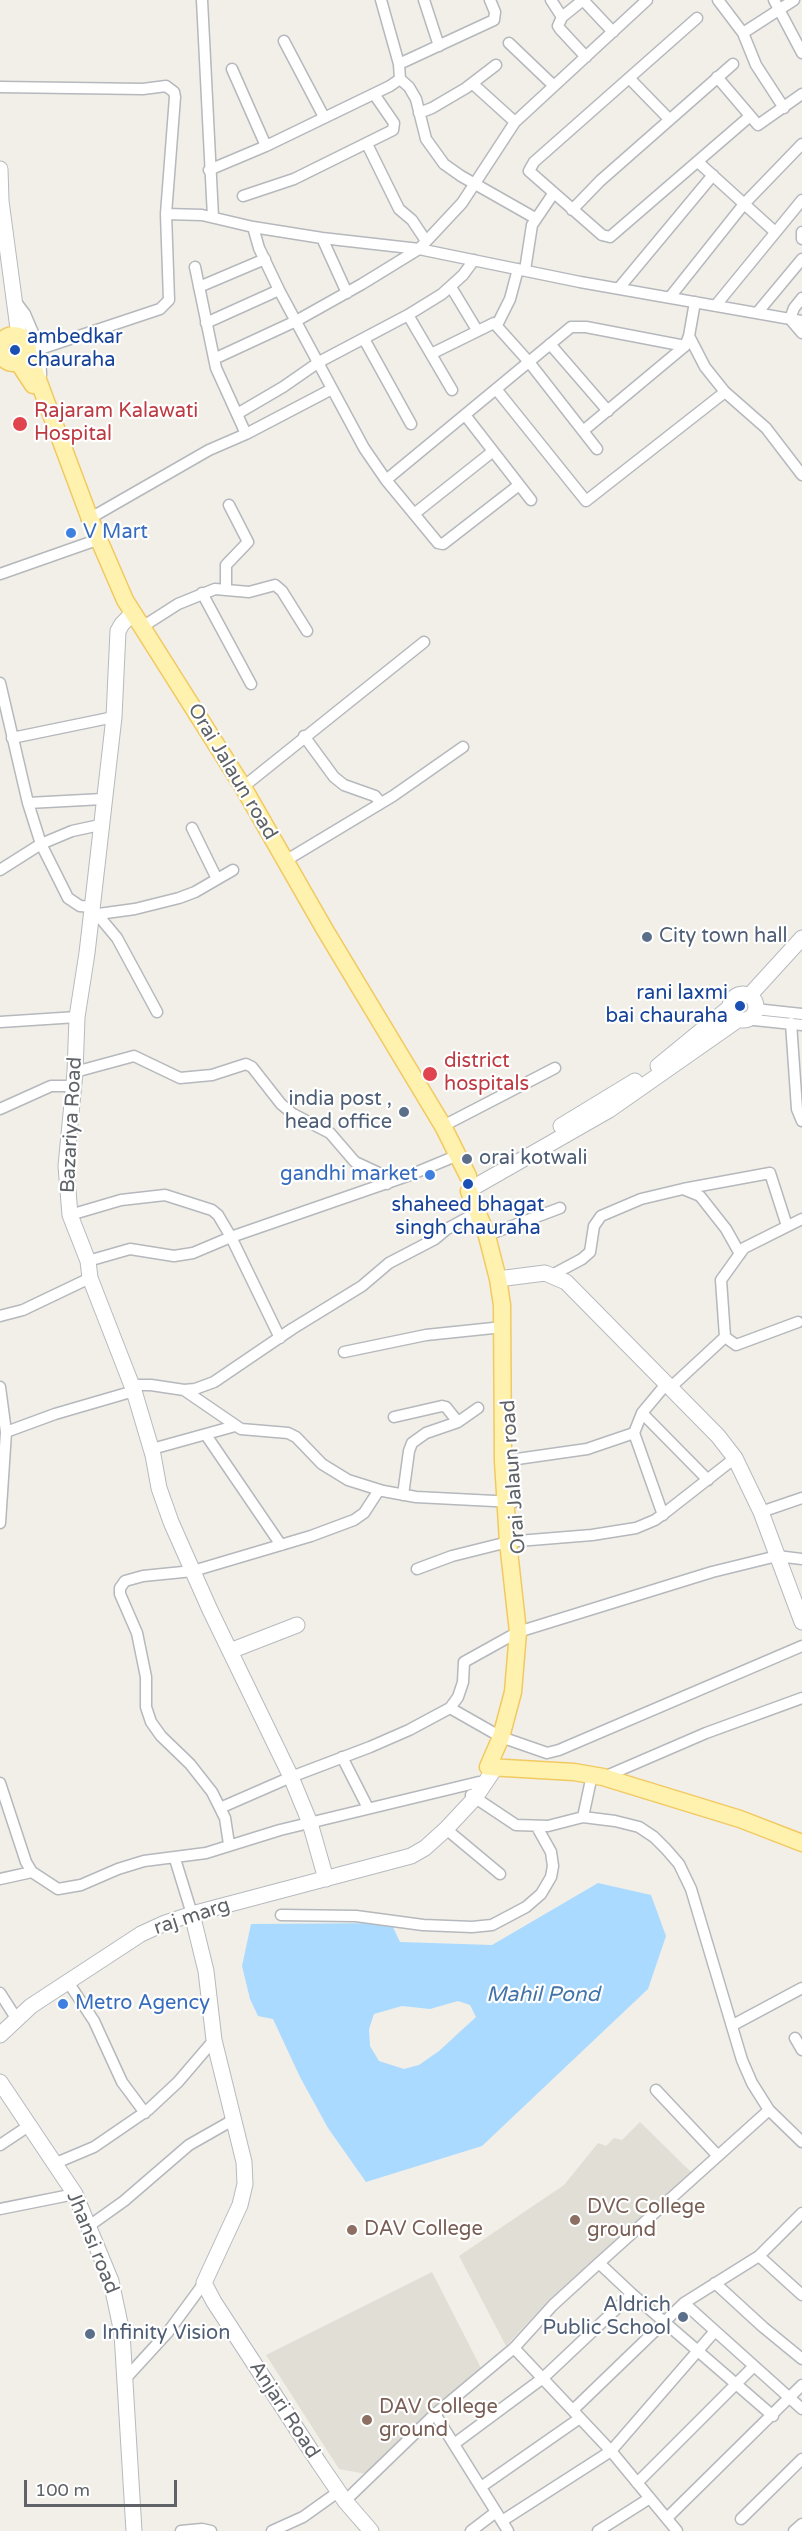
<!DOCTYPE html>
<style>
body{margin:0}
#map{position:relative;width:802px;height:2531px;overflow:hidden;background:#f1efe8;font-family:"Varela Round",sans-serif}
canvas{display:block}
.scale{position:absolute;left:24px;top:2480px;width:153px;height:27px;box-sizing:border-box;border:3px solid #5f6368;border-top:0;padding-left:8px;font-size:18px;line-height:21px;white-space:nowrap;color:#5f6368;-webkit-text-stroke:4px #fff;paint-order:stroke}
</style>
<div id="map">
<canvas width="802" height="2531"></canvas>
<div class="scale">100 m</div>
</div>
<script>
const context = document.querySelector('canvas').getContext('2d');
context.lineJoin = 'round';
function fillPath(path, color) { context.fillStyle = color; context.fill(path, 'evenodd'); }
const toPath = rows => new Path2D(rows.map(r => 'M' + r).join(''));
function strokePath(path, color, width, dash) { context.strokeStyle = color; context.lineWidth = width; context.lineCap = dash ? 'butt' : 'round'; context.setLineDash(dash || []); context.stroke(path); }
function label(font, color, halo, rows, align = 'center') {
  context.font = font + ' "Varela Round",sans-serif'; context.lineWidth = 4.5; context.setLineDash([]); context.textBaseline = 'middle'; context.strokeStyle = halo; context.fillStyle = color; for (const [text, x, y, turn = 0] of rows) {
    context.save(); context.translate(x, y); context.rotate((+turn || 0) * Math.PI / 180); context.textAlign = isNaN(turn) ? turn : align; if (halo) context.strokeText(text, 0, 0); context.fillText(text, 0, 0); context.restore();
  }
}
fillPath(toPath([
 [640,2122,692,2173,551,2298,506,2346,459,2256,564,2185,598,2143,606,2146,614,2138,622,2140],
 [432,2272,482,2370,366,2474,339,2469,266,2355]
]), '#e1ded6');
fillPath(toPath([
 [598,1883,651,1895,666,1936,648,1989,482,2146,366,2182,328,2128,300,2077,273,2019,258,2016,250,1999,242,1966,251,1924,391,1923,400,1942,492,1945],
 [458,2001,470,2005,476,2017,439,2051,419,2065,404,2069,379,2061,370,2046,369,2029,374,2014,402,2006,430,2009]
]), '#aadaff');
const street = toPath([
 [202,0,213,217],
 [424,0,439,46],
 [551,0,562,17],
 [718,0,743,33,756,65,784,108],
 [774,0,802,53],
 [697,18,534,162,529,171,602,235,610,237,749,117],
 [743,33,794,0],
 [284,41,324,117],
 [509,43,554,86],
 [586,57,560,29,558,26,562,17,583,0,613,32],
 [399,64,494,20,495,12,490,0],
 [232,69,266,146],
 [717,77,758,125,802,94],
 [629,78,669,119],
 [400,79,409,87,416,99,426,139,444,164,461,176,535,218],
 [473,84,515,122],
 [0,87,143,89,166,86,174,92,175,97,166,214,169,300,160,309,40,349],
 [419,113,432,108,466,88,496,65],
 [367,144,399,209,412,220,426,241],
 [698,162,774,231],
 [209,170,266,146,390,86,400,79,399,64,381,0],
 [243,196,294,179,393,130,394,123,374,94],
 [572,210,600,181,733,64],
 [166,214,202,215,253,227,322,238,419,249,580,282,802,321],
 [253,227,259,248,279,290,364,448,386,480,438,543,443,544,519,485],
 [802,232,802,239],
 [322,238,347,293],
 [195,267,216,368,246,434],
 [525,270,532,225,553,194],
 [199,287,265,259],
 [451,287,477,330],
 [619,288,713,175],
 [670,297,744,204,802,144],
 [802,298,794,308,790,319,802,333],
 [16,302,25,314,40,349,41,375],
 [716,305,802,200],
 [757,313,802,259],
 [408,315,452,390],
 [206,323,279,290],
 [497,325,510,299,518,269],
 [689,336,705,367,725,392,766,428,802,475],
 [364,339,411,424],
 [550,344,608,411],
 [431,354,494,323,529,362,597,449],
 [214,359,296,321,362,284,419,249,462,203,515,122,647,0],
 [496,389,586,501,725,392],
 [237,414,283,387,319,362,408,315,442,294,463,275,474,260],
 [465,415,531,500],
 [583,431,685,346,689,336,695,302],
 [386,480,571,327,586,327,685,346],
 [414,514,492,452],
 [87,520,209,450,246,434,332,389],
 [0,574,91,542],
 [226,589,226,565,248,542,229,505],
 [202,593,251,684],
 [142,627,178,604,215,589,249,592,275,585,282,591,307,631],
 [0,683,28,803,41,844,68,898,80,906,92,907],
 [304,736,334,777,344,785,375,796,381,803],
 [12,738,114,717],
 [243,787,424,642],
 [28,803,103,799],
 [192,828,217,879],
 [285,861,393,796,463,747],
 [0,870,41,844,72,831,100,825],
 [97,914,117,938,157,1012],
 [91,915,135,909,179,898,195,892,233,870],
 [755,1009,802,1014],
 [745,1019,802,1025],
 [0,1022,77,1017],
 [791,1023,797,1109,802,1121],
 [75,1072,134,1056,180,1078,212,1075,246,1064,252,1067,281,1104,293,1114,330,1133,355,1162,381,1174,387,1184],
 [0,1109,51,1086,74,1086],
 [443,1126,555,1068],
 [683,1189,700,1196,726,1229,740,1254],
 [70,1215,121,1200,165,1195,212,1210,218,1215,231,1237,280,1338],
 [496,1232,560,1208],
 [88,1261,130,1249,174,1256,193,1253,231,1237,410,1175,451,1158],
 [552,1275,582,1259,590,1252,594,1226,601,1216,641,1199,683,1189,770,1173,787,1226],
 [0,1316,23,1310,90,1278],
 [798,1322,736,1345,725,1337,721,1280,744,1248,802,1219],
 [344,1352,426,1335,503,1327],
 [132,1385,151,1385,184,1390,195,1389,214,1382,292,1329,362,1286,389,1263,435,1239,447,1229,478,1212],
 [0,1387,6,1432,0,1523],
 [671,1387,725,1337],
 [184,1390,241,1429,288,1433,296,1437,322,1464,348,1480,383,1491,416,1497,514,1502],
 [642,1413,708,1480],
 [394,1417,442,1406,446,1407,458,1422],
 [6,1432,55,1414,134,1391],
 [206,1435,281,1545],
 [152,1449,235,1426],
 [503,1461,587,1449,634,1433],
 [403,1495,409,1451,412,1443,426,1433,458,1422,478,1408],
 [761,1512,802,1498],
 [663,1515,634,1433,642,1413,667,1383],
 [518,1541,592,1535,636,1528,655,1520,666,1512,735,1458],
 [417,1569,452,1556,508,1542],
 [450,1708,501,1737,547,1753,559,1750,802,1646],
 [342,1757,368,1808],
 [604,1777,706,1733,802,1698],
 [0,1783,26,1862,32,1872,58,1889,81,1885,118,1869,144,1861,206,1853,280,1830,479,1782],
 [471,1795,516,1825,548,1826,583,1817,615,1821,639,1827,654,1837,666,1849,679,1864,691,1889,742,2060,752,2083,769,2110,802,2142],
 [220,1808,291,1777,370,1747,409,1730,450,1708,458,1697,463,1682,464,1662,518,1632,712,1572,777,1556,802,1559],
 [583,1817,592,1775],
 [446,1829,500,1874],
 [229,1844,225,1818,212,1792,190,1764,161,1736,151,1722,146,1707,146,1677,137,1633,120,1594,120,1588,125,1581,143,1576,193,1571,311,1536,354,1520,364,1513,379,1490],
 [175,1859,192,1914],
 [0,1879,32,1872],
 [281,1915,356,1916,423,1925,472,1927,492,1925,526,1907,541,1894,551,1877,553,1866,551,1852,537,1827],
 [68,1982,94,2021,122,2082,145,2113],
 [0,1993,16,2018],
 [733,2025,802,1988],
 [795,2038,802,2050],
 [656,2090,718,2156],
 [0,2145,30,2125],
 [56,2163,94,2147,148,2110,178,2082,214,2040],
 [0,2209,75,2194],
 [89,2226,124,2201,189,2145,233,2120],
 [759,2256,802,2295],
 [599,2263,632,2294,773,2416],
 [715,2283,763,2327,802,2359],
 [684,2303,802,2409],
 [514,2348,611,2451,677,2531],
 [125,2379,168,2332,204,2283],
 [573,2410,684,2303,759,2256,802,2213],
 [435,2414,508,2531],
 [454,2444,543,2378,632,2294],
 [637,2483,754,2366],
 [481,2487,580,2418],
 [345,2501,435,2414,514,2348,553,2305,599,2263,769,2110],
 [667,2518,802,2385],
 [741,2519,802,2459],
 [502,2521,611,2451,715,2331],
 [181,2531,202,2529,211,2531],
 [272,2531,303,2517,338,2492],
 [471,2531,496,2512],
 [598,2531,650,2498],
 [794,2531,802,2524]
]);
const secondary = toPath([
 [0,169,1,201,19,336],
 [133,613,122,624,118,631,114,717,87,953,77,1017,75,1072,66,1166,70,1215,88,1261,90,1278,134,1391,153,1455,159,1488,171,1522,210,1610,291,1777,310,1823,326,1879],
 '730 1007a13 13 0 1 1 26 0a13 13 0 1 1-26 0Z',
 [749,996,802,938],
 [658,1066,730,1007],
 [561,1126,635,1081],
 [476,1186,609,1110,739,1019],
 [498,1279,545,1273,566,1282,718,1436,735,1458,761,1512,802,1622],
 [230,1651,297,1625],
 [192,1914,206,1971,214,2040,244,2162,245,2184,240,2205,204,2283,214,2302,319,2463,345,2501,371,2531],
 [0,2035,31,2006,141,1934,165,1923,192,1914,411,1856,425,1848,446,1829,475,1798,495,1768],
 [0,2082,75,2194,111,2281,122,2333,134,2531]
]);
const primary = toPath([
 '0 349a14 14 0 1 1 28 0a14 14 0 1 1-28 0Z',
 [28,353,90,519,125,600,243,787,325,930,443,1126,468,1176],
 [18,362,33,385],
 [469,1191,487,1236,498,1279,502,1305,503,1461,508,1542,518,1632,513,1692,501,1737,488,1767,574,1772,603,1777,740,1819,802,1843]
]);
strokePath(street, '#b5b8bc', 13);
strokePath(secondary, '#b6babf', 17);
strokePath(primary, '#f2c960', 19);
strokePath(street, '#fff', 10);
strokePath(secondary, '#fff', 15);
strokePath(primary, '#fff2af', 16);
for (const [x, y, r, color] of [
 [15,350,6,"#1a4fb4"],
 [20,424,8,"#e0444e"],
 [71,533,6,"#3f7fe0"],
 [647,937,6,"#5c6f8a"],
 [740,1006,6,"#1a4fb4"],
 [430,1074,8,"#e0444e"],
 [404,1112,6,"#5c6f8a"],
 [467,1159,6,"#5c6f8a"],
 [430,1175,6,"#3f7fe0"],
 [468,1184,6,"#1a4fb4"],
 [63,2004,6,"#3f7fe0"],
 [575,2220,6,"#8d6e63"],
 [352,2230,6,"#8d6e63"],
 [683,2317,6,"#5c6f8a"],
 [90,2334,6,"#5c6f8a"],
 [367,2420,6,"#8d6e63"]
]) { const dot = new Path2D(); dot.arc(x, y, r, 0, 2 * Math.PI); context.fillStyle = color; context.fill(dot); strokePath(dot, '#fff', 2); }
label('20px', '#164399', '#fff', [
 ["ambedkar",27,338],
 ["chauraha",27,361],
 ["rani laxmi",728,994,"right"],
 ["bai chauraha",728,1017,"right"],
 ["shaheed bhagat",468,1206,"center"],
 ["singh chauraha",468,1229,"center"]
], 'left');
label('20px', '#be3a42', '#fff', [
 ["Rajaram Kalawati",34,412],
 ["Hospital",34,435],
 ["district",444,1062],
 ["hospitals",444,1085]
], 'left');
label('20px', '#366cbe', '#fff', [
 ["V Mart",83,533],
 ["gandhi market",418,1175,"right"],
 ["Metro Agency",75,2004]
], 'left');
label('20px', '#5f6368', '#fff', [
 ["Orai Jalaun road",232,772,59],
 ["Bazariya Road",72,1125,-87],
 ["Orai Jalaun road",514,1477,-94],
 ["raj marg",192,1917,-18],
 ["Jhansi road",92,2243,68],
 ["Anjari Road",284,2410,57]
]);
label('20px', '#4e5e75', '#fff', [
 ["City town hall",659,937],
 ["india post ,",392,1100,"right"],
 ["head office",392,1123,"right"],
 ["orai kotwali",479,1159],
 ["Aldrich",671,2306,"right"],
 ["Public School",671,2329,"right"],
 ["Infinity Vision",102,2334]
], 'left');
label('20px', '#785e54', '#fff', [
 ["DVC College",587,2208],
 ["ground",587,2231],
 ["DAV College",364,2230],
 ["DAV College",379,2408],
 ["ground",379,2431]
], 'left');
label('italic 21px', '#4174aa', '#fff', [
 ["Mahil Pond",543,1995]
]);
</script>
